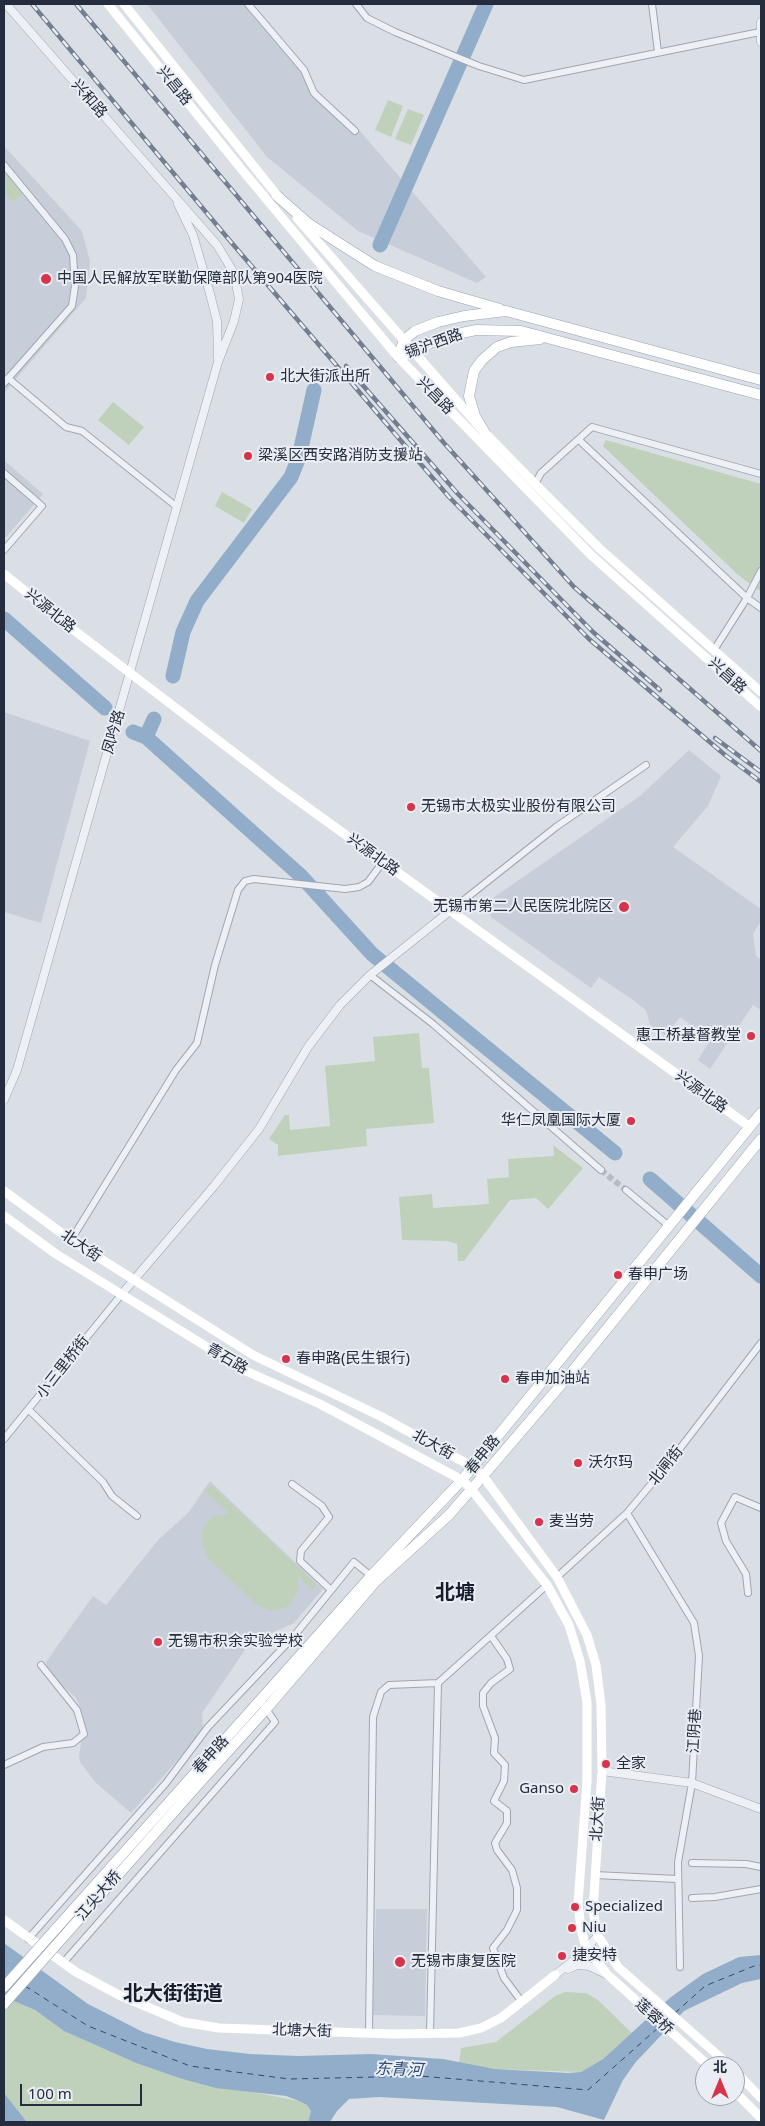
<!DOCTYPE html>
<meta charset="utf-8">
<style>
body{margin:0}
#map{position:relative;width:765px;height:2126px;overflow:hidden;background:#dadfe6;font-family:"Noto Sans","Noto Sans SC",sans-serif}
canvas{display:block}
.frame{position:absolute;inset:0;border:5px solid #242d3d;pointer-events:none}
.north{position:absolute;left:695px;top:2056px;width:50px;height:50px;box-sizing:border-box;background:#eaeef4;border:1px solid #9ba1ab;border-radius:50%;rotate:0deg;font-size:14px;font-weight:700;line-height:20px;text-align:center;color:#242d3d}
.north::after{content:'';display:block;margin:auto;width:18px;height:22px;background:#d7344b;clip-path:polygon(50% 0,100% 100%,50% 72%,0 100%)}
.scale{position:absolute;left:20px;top:2084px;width:122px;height:22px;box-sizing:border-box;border:2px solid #242d3d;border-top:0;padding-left:6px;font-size:15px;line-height:18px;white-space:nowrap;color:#242d3d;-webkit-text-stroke:4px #eaeef4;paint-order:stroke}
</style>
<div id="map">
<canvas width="765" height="2126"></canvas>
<div class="frame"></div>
<div class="north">北</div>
<div class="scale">100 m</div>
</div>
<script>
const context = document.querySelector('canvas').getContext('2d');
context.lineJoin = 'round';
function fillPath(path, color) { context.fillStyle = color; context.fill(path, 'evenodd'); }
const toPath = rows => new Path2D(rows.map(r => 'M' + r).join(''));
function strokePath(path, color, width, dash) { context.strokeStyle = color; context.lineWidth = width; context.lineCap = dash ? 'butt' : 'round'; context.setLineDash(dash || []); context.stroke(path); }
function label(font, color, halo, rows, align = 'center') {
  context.font = font + ' "Noto Sans","Noto Sans SC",sans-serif'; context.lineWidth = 4; context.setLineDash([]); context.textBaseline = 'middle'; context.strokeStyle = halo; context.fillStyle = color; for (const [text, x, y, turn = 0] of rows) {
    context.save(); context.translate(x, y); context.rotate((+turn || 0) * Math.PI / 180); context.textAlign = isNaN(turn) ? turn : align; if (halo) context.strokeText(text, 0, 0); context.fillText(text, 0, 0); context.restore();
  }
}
fillPath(toPath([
 [147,4,245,4,322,97,353,123,486,277,477,283,358,231,267,157],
 [4,146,82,231,90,261,86,298,4,393],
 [4,460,43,494,6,537,4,535],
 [4,712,90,741,41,923,4,912],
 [689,750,721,776,708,806,673,847,761,909,761,921,753,934,756,956,761,960,761,1010,753,1005,710,1069,698,1060,711,1039,680,1017,666,1036,650,1025,646,1010,630,998,599,977,591,988,491,917,490,912,489,904,493,898,640,796],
 [210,1481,323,1589,294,1623,263,1637,247,1647,202,1713,203,1731,131,1813,95,1782,80,1762,79,1757,84,1721,81,1709,76,1698,49,1674,46,1662,93,1596,106,1605,158,1540,188,1513],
 [376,1909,427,1909,425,2016,372,2015]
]), '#c8ced9');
fillPath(toPath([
 [388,100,403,106,391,137,375,130],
 [408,109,424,115,411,145,395,139],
 [4,157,27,191,12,202,4,190],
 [113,402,144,427,129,445,98,420],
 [606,440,761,484,761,592,738,575,603,446],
 [222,492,252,509,244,523,215,506],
 [419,1033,422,1068,429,1068,434,1123,366,1129,367,1146,278,1156,278,1145,269,1139,285,1115,289,1115,290,1130,330,1126,325,1066,375,1061,373,1037],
 [553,1145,583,1168,548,1209,536,1198,510,1200,464,1261,458,1261,457,1244,447,1241,402,1240,399,1197,432,1194,433,1208,489,1204,487,1179,509,1177,508,1159,554,1156],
 [211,1485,317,1585,312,1590,298,1577,298,1591,290,1605,282,1609,272,1611,263,1608,255,1603,208,1558,202,1543,203,1528,212,1517,229,1513,205,1491],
 [565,1992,586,1993,598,2000,632,2033,603,2059,581,2072,495,2069,459,2063,461,2048,496,2042,555,1996],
 [4,1997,35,2010,65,2031,136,2063,179,2078,299,2101,307,2105,311,2111,308,2122,27,2122,4,2093]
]), '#c0d1bb');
fillPath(toPath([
 [4,1943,88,2004,143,2032,175,2042,207,2049,250,2054,298,2056,371,2054,443,2059,495,2069,568,2073,581,2072,603,2059,671,1997,703,1974,739,1957,761,1955,761,1979,742,1983,684,2011,635,2063,623,2080,604,2120,557,2107,379,2097,349,2099,337,2111,330,2122,308,2122,311,2111,307,2105,299,2101,286,2096,216,2088,179,2078,136,2063,64,2031,35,2010,4,1997],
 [4,2093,27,2122,4,2122]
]), '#92adca');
strokePath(toPath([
 [380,245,486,4],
 [4,619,105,708],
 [173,676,183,632,197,601,291,477,299,457,314,390],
 [133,732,146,737,301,876,372,954,615,1153],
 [146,737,154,719],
 [650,1179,761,1276]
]), '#92adca', 15);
strokePath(toPath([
 [25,1986,88,2026,190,2066,289,2079,420,2076,588,2090,659,2027],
 [675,2013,705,1986,754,1966,761,1965]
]), '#2b4b73', 1, [6, 5]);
strokePath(toPath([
 [601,1170,626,1190]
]), '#b6bbc4', 6, [6, 3]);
const minor = toPath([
 [248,4,304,70,314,93,355,131],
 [356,4,367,18,395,32,479,66,524,80,760,32],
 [652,4,658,52],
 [4,165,65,239,73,255,75,286,72,306,4,383],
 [8,378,66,427,82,431,177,507],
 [579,440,747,598,761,608],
 [4,473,42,506,4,550],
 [535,484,541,473,592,427,761,474],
 [714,650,747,598,761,571],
 [450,911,556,827,646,765],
 [370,975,433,1024,601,1170],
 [626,1190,669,1226],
 [71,1240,176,1070,197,1043,215,965,238,890,245,881,254,879,345,889,359,887,368,882,383,862],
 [29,1410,103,1482,112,1496,137,1516],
 [4,1439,121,1295],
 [292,1484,322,1506,329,1517,301,1551,300,1561,331,1590],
 [627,1513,694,1623,699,1656,692,1783,678,1862,680,1967],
 [557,1577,627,1513,668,1464,761,1343],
 [748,1593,746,1574,726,1541,721,1523,735,1497,761,1508],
 [491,1636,507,1659,510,1669,491,1683,483,1693,483,1706,495,1738,494,1753,505,1765,504,1781,494,1801,507,1811,507,1823,495,1843,497,1850,512,1870,517,1888,517,1910,507,1930,493,1948,504,1978,522,2002],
 [4,1765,43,1747,73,1743,84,1734,77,1710,41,1665],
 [692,1863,746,1864,761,1867],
 [595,1875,677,1879],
 [692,1898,715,1897,761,1889],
 [28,1939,166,1783,208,1727,294,1636,354,1562,371,1576],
 [63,1963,275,1722,260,1700],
 [369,2033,373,1717,381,1692,389,1685,438,1683],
 [430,2033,438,1683,547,1585]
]);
const tertiary = toPath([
 [761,22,761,42],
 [178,204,193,235,209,290,217,321,218,358],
 [4,1100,17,1070,218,362,234,321,239,299,234,273,217,245,6,4],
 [121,1295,214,1186,259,1129,308,1047,340,1005,370,975,450,911],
 [602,1771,692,1783,761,1809],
 [568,1969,577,1965,589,1966,608,1975],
 [555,1975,573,1961,598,1936]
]);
const primary = toPath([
 [276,195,309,224,375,266,438,291,500,309],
 [398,357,404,340,415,331,438,322,464,316,506,311,761,380],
 [398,357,415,353,430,343,452,335,476,330,521,331,761,395],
 [485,433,475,416,469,396,474,371,482,360,497,347,511,342,540,339],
 [187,1782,371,1576,462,1480,761,1113],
 [194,1789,267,1708,376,1581,449,1515,483,1476,566,1379,761,1139]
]);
strokePath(minor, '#a0a6b0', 8);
strokePath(tertiary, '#a0a6b0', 9);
strokePath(primary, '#99a3b3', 11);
strokePath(minor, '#edf0f5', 6);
strokePath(tertiary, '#edf0f5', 8);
strokePath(toPath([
 [108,4,243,171,398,357,591,555,761,707],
 [124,4,280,199],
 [297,218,485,433,535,484,599,548,761,692],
 [4,574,62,621,278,786,750,1127],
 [4,1191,71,1240,253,1355,382,1417,473,1467,483,1476,557,1577,587,1635,596,1665,601,1705,602,1771,593,1911,598,1936,618,1967,730,2066],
 [4,1216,56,1254,246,1371,320,1404,462,1480,471,1489,547,1585,569,1625,580,1661,587,1702,587,1781,578,1903,581,1929,586,1948,608,1975,709,2066],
 [4,1920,76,1972,119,1995,183,2022,219,2028,393,2034,459,2033,481,2028,501,2018,555,1975],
 [735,2071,761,2098],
 [735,2092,761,2118]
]), '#fff', 9);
strokePath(primary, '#fff', 10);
const rail = toPath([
 [32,4,231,242,449,497,589,639,725,755,761,782],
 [76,4,444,443,574,587,761,751],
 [346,366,458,494,593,632,660,690],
 [715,738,761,772]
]);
strokePath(rail, '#737e91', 4.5);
strokePath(rail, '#eaeef4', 2.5, [8]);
const primaryBridge = toPath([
 [4,1987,187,1782],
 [4,2004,194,1789]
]);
strokePath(primaryBridge, '#99a3b3', 11, []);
strokePath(primaryBridge, '#fff', 10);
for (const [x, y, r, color] of [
 [46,279,6,"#d7344b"],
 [270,377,5,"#d7344b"],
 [248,456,5,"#d7344b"],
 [411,807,5,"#d7344b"],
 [624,907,6,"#d7344b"],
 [751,1036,5,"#d7344b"],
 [631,1121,5,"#d7344b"],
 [618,1275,5,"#d7344b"],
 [286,1359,5,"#d7344b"],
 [505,1379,5,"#d7344b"],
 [578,1463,5,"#d7344b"],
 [539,1522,5,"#d7344b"],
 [158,1642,5,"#d7344b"],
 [606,1764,5,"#d7344b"],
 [574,1789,5,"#d7344b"],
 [575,1907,5,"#d7344b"],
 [572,1928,5,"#d7344b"],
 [562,1956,5,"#d7344b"],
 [400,1962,6,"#d7344b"]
]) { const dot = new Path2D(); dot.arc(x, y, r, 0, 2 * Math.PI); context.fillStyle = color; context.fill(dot); strokePath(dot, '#eaeef4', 2); }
label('15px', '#242d3d', '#eaeef4', [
 ["兴昌路",174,86,51],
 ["兴和路",89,99,49],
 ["锡沪西路",434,344,-20],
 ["兴昌路",435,396,46],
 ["兴源北路",50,611,39],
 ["兴昌路",727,676,42],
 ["凤吟路",114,732,-74],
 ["兴源北路",373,855,36],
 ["兴源北路",701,1092,36],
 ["北大街",81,1246,34],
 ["青石路",227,1359,30],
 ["小三里桥街",63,1367,-52],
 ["北大街",433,1445,29],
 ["春申路",483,1455,-51],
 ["北闸街",666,1466,-51],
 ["江阴巷",695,1731,-87],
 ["春申路",211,1755,-48],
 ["北大街",598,1819,-86],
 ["江尖大桥",99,1896,-49],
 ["莲蓉桥",654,2017,42],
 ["北塘大街",302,2031,2]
]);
label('15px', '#242d3d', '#eaeef4', [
 ["中国人民解放军联勤保障部队第904医院",57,279],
 ["北大街派出所",280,377],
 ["梁溪区西安路消防支援站",258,456],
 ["无锡市太极实业股份有限公司",421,807],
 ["无锡市第二人民医院北院区",613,907,"right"],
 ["惠工桥基督教堂",741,1036,"right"],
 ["华仁凤凰国际大厦",621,1121,"right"],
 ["春申广场",628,1275],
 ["春申路(民生银行)",296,1359],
 ["春申加油站",515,1379],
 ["沃尔玛",588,1463],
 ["麦当劳",549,1522],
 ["无锡市积余实验学校",168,1642],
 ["全家",616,1764],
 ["Ganso",564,1789,"right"],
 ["Specialized",585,1907],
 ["Niu",582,1928],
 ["捷安特",572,1956],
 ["无锡市康复医院",411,1962]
], 'left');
label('italic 16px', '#2b4b73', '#eaeef4', [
 ["东青河",399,2070,2]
]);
label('bold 20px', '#161e2d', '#eaeef4', [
 ["北塘",455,1593],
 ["北大街街道",173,1994]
]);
</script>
